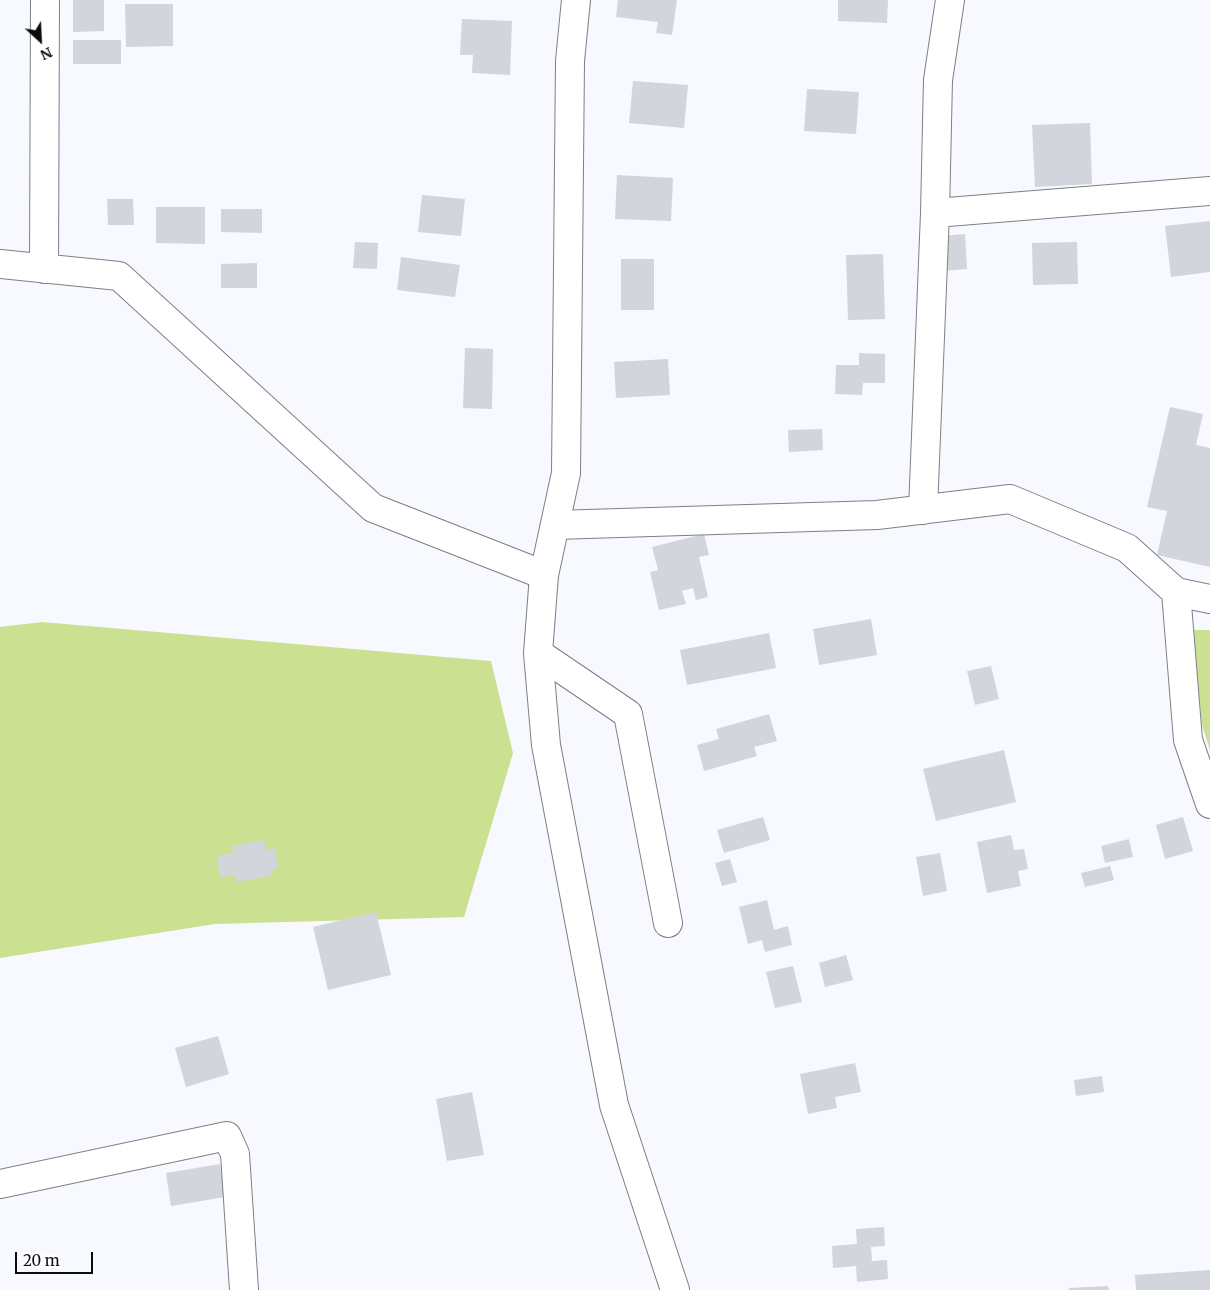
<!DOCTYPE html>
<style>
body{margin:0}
#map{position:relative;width:1210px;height:1290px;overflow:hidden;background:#f7f9ff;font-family:Merriweather,serif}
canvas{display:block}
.north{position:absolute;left:15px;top:15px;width:50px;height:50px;-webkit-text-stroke:4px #fff;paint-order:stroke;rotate:155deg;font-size:14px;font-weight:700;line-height:20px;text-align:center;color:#0b0c0e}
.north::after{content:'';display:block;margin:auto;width:18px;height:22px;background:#0b0c0e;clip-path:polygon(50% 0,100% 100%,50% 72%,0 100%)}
.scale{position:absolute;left:15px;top:1252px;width:78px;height:22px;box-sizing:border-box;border:2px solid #0b0c0e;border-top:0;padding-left:6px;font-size:15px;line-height:18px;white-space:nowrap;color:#0b0c0e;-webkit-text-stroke:4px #fff;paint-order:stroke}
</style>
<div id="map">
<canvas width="1210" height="1290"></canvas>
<div class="north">N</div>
<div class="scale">20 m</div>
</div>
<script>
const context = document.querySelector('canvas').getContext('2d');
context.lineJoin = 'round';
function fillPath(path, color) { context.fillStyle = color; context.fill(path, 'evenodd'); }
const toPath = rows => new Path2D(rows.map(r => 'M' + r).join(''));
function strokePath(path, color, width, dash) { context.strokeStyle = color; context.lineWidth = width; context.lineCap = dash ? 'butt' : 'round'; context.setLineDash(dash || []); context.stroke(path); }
fillPath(toPath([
 [42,622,491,661,513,753,464,917,215,924,0,958,0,627],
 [1193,630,1210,630,1210,750,1202,725]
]), '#cbe091');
fillPath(toPath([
 [73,0,104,0,104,31,73,32],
 [618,0,677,0,672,35,656,33,658,22,616,17],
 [838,0,888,0,887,23,838,21],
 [125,4,173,4,173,46,126,47],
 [462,19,512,21,510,75,472,73,473,55,460,55],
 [73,40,121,40,121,64,73,64],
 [633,81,688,85,684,128,629,123],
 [807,89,859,92,856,134,804,131],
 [1090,123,1092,184,1035,187,1032,125],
 [617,175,673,178,671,221,615,219],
 [422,195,465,199,461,236,418,232],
 [107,199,133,199,134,225,108,225],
 [156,207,205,207,205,244,156,243],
 [221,209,262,209,262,233,221,232],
 [1210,221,1210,272,1171,277,1165,226],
 [965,234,967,269,942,271,940,236],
 [355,242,378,243,377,269,353,268],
 [1077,242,1078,284,1033,285,1032,243],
 [883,254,885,319,848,320,846,255],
 [401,257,460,265,455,297,397,290],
 [621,259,654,259,654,310,621,310],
 [257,263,257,288,221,288,221,264],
 [465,348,493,349,492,409,463,408],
 [859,353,885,354,885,383,863,383,862,395,835,394,836,365,859,365],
 [668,359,670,395,616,398,614,362],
 [1170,407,1203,414,1196,445,1210,448,1210,567,1157,555,1167,511,1147,507],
 [822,429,823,450,789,452,788,430],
 [704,534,709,555,699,557,708,597,696,600,693,588,682,591,686,604,659,610,650,572,658,570,652,547],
 [871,619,877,655,819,665,813,629],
 [769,633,776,668,687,685,680,650],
 [991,666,999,699,975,705,967,671],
 [769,714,777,741,754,747,757,756,704,771,697,745,719,739,716,729],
 [1004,750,1016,802,936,821,923,769],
 [763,817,770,840,724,853,717,830],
 [1183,817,1193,851,1165,859,1156,825],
 [1011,835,1014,850,1024,849,1028,869,1018,871,1021,886,987,893,977,842],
 [1129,839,1133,857,1105,863,1101,846],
 [264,840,266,850,275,848,278,868,271,870,271,876,236,882,235,875,220,877,217,856,233,853,232,846],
 [940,853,947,891,923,896,916,857],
 [730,859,737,882,722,886,715,863],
 [1110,866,1114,880,1085,887,1081,873],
 [767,900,774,930,788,926,792,945,765,952,762,940,748,944,739,907],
 [376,912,391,975,328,990,313,927],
 [846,955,853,980,825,987,819,963],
 [793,966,802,1002,775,1008,766,972],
 [218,1036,229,1074,186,1087,175,1048],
 [855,1063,861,1092,835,1097,837,1108,808,1114,800,1074],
 [1102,1076,1104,1092,1076,1096,1074,1080],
 [472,1092,484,1155,447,1161,436,1099],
 [220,1164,225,1197,171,1206,166,1173],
 [884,1227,885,1246,871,1247,872,1261,887,1260,888,1279,857,1282,856,1266,833,1268,832,1246,857,1244,856,1229],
 [1210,1270,1210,1290,1136,1290,1135,1275],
 [1108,1286,1109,1290,1069,1290,1069,1288]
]), '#d2d5db');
const minor = toPath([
 [576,0,570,61,566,473,544,575,538,653,546,745,614,1105,675,1290],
 [935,213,938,80,950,0],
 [0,264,119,276,373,508,544,575],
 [44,269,45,0],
 [923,510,935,213,1210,191],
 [555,525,877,515,1010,499,1127,548,1176,592,1210,599],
 [1176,592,1188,740,1210,804],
 [538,653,628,714,668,923],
 [0,1184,227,1136,235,1154,244,1290]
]);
strokePath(minor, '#7d7f85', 30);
strokePath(minor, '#fff', 28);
</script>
